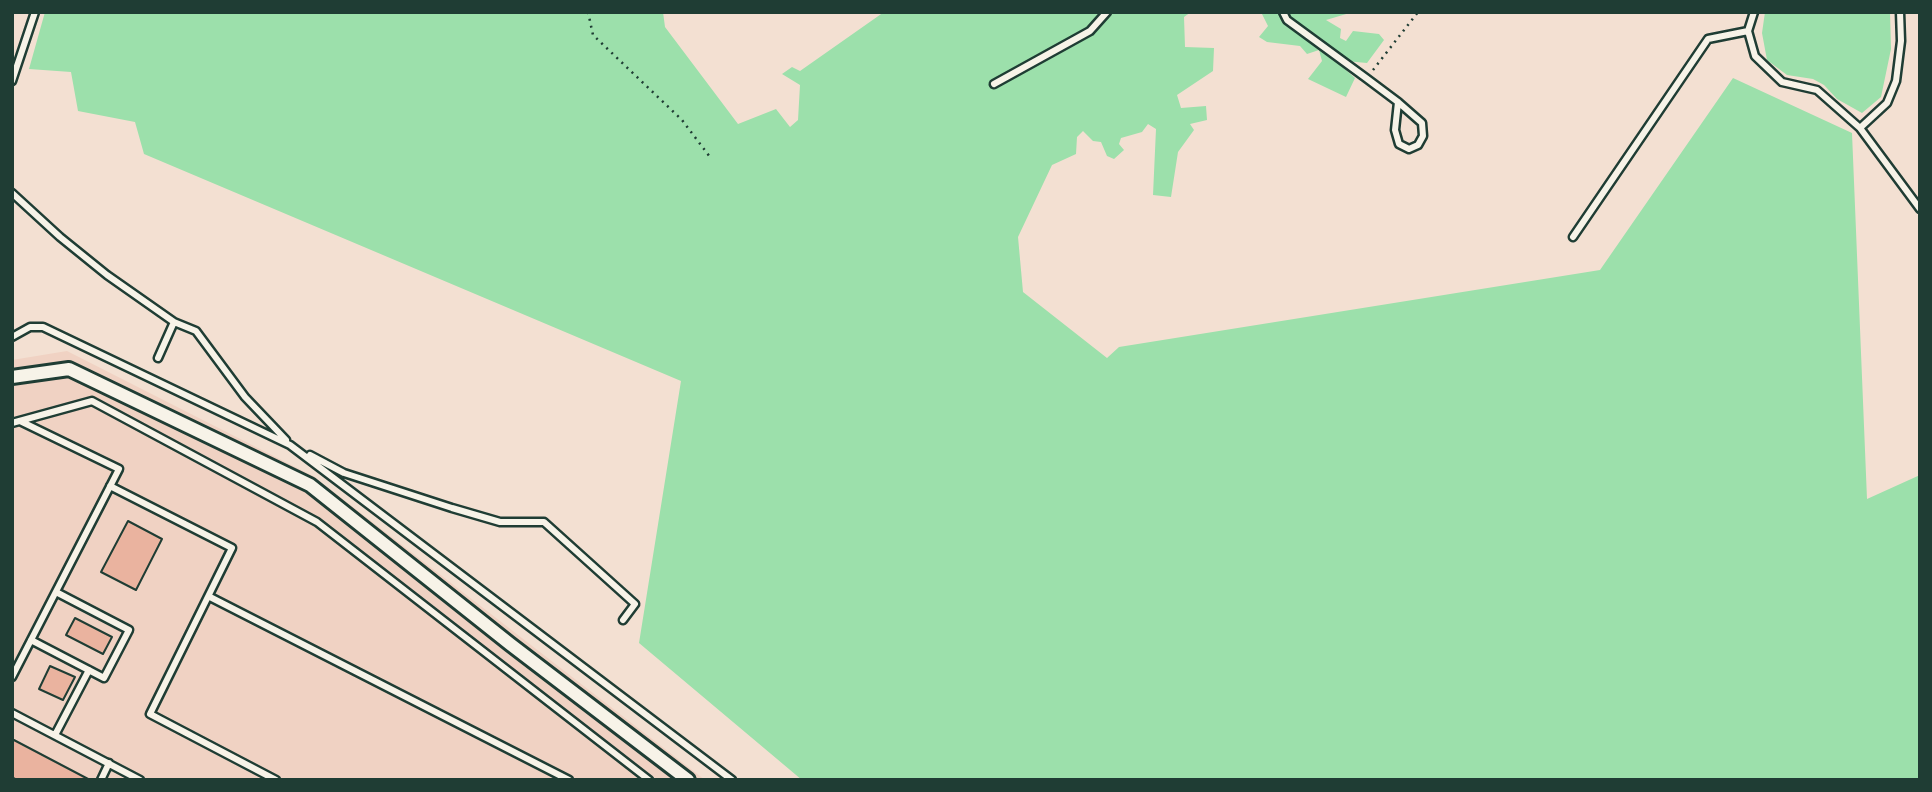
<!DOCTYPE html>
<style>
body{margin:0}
#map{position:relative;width:1932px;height:792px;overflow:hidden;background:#f3e0d2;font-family:"Comic Neue",sans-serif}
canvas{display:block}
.frame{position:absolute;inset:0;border:14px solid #1f3d34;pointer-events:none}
</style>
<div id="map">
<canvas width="1932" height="792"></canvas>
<div class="frame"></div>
</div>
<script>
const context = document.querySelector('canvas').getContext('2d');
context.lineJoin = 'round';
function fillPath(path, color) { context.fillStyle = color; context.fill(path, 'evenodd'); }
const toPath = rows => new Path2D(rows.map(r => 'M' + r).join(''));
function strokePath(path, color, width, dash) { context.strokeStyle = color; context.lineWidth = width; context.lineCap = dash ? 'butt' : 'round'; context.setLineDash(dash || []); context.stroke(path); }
fillPath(toPath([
 [67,351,313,476,705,780,12,780,12,360]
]), '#f0d2c3');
fillPath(toPath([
 [45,12,663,12,665,27,738,124,776,109,790,127,798,120,800,85,782,74,792,67,800,71,884,12,1191,12,1184,17,1185,47,1214,48,1213,71,1177,95,1181,108,1206,106,1207,120,1190,124,1194,130,1178,152,1171,197,1153,195,1156,129,1148,124,1142,132,1121,138,1119,144,1124,150,1114,159,1107,156,1101,142,1093,141,1083,131,1077,137,1076,154,1052,165,1018,237,1023,292,1107,358,1119,347,1600,270,1733,78,1852,133,1867,499,1920,475,1920,780,802,780,639,643,681,381,144,154,135,122,78,111,71,72,29,69],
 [1261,12,1353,12,1326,20,1341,29,1340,38,1346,41,1353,31,1379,34,1384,40,1367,63,1335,60,1355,78,1346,97,1308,79,1322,61,1319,50,1307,54,1300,46,1267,42,1259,37,1268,26],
 [1765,12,1890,12,1891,49,1881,97,1862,113,1837,99,1824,85,1813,79,1787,75,1767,60,1762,33]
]), '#9ce0ab');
const building = toPath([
 [128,521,162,539,136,590,101,572,128,521],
 [75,618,112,637,103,654,66,635,75,618],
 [50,666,75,677,63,700,39,689,50,666],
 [12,739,90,780,17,780,12,777,12,739]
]);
fillPath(building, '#eab39f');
strokePath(building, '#1f3d34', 2);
const lane = toPath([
 [1283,12,1287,20,1366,78,1398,102,1422,123,1423,136,1418,145,1409,149,1399,144,1395,130,1398,102],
 [1754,12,1748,31,1755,56,1782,82,1817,90,1860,128,1920,209],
 [12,81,35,12],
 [994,84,1090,31,1107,12],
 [1860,128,1887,103,1896,81,1901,41,1900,12],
 [12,193,60,237,107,275,174,322,158,358],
 [1573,237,1708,39,1748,31],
 [174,322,196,331,245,397,286,440],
 [12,337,30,327,43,327,290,445,732,780],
 [12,423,92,401,317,522,649,780],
 [310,455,344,473,452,508,500,522,544,522,635,604,623,620],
 [110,486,232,548,150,714,276,780],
 [210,597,569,780],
 [31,640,104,678,129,630,56,592],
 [12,677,119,469,20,421],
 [12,713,140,780],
 [55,735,89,670],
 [101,780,109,763]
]);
const street = toPath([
 [12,377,69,369,310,485,510,644,688,780]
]);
strokePath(lane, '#1f3d34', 11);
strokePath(street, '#1f3d34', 18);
strokePath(toPath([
 [588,12,593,35,682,120,710,157],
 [1373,70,1418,12]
]), '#1f3d34', 2.5, [2, 5]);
strokePath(lane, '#f7f3e8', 6);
strokePath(street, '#f7f3e8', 12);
</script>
